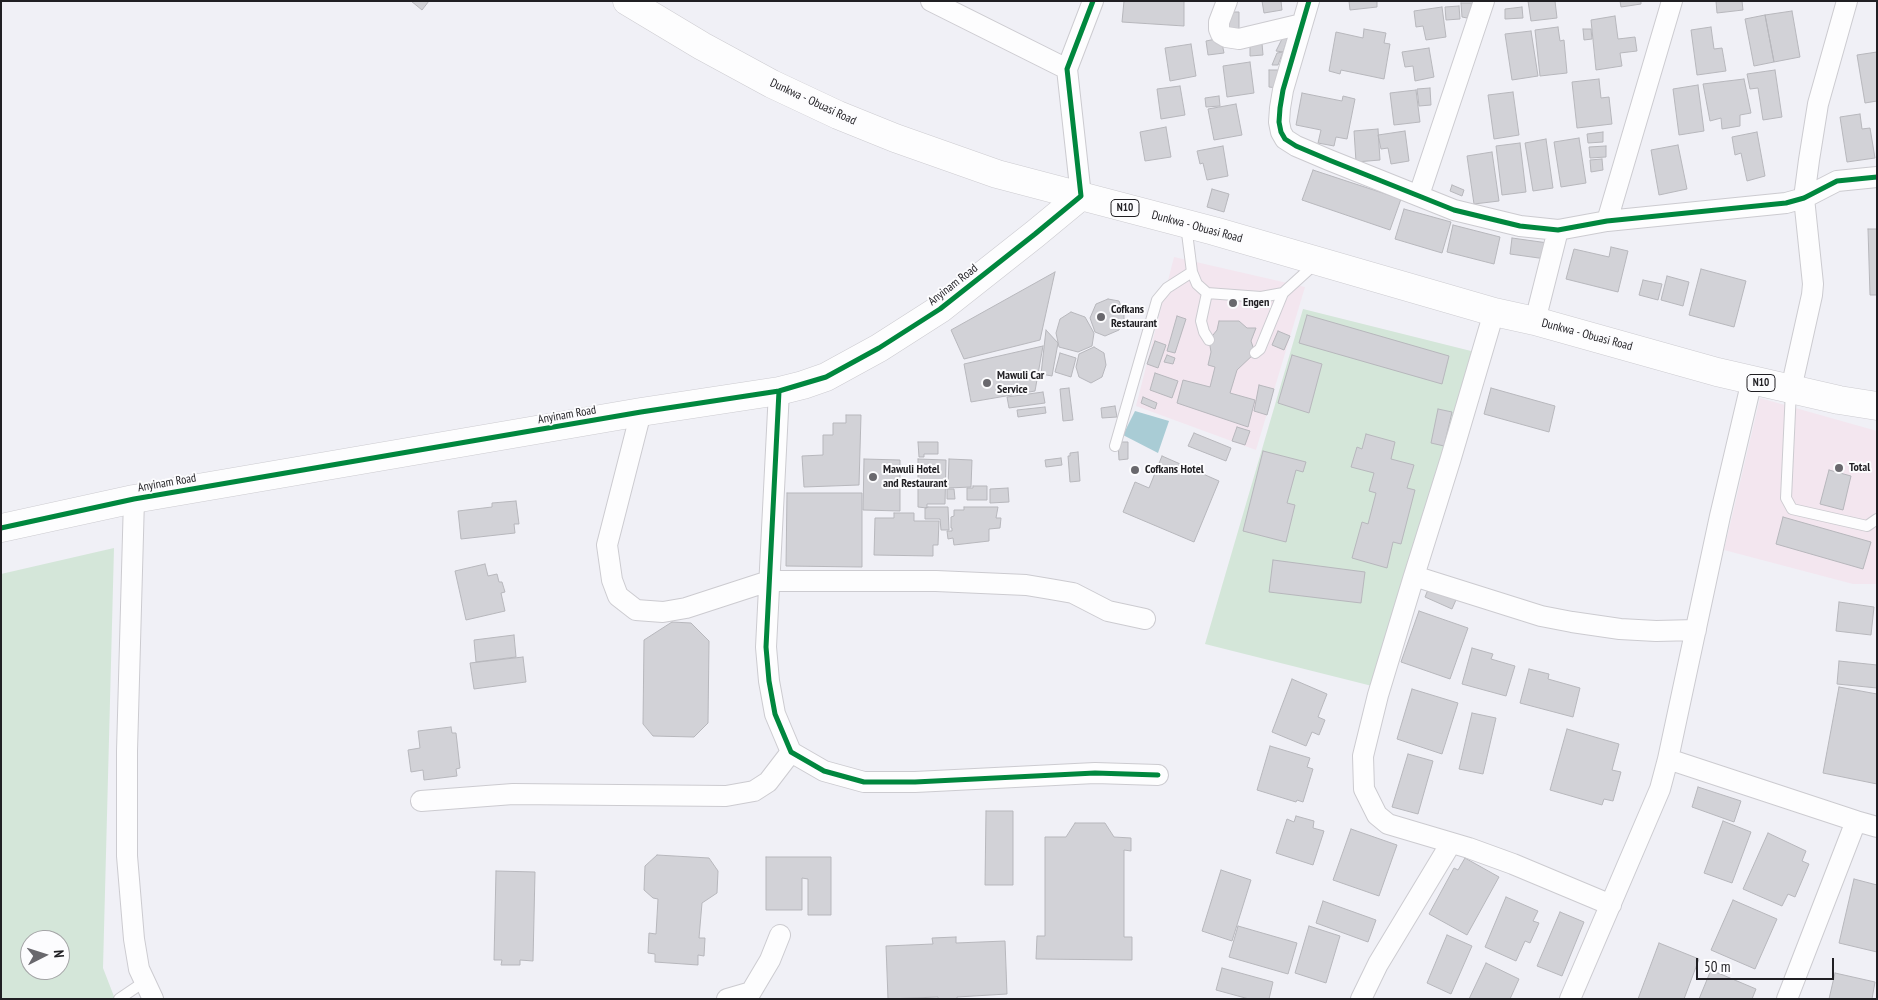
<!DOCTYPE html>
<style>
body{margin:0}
#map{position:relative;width:1878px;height:1000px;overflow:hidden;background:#f0f0f6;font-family:"PT Sans Narrow",sans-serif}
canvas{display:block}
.frame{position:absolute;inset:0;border:2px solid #201f23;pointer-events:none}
.north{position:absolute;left:20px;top:930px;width:50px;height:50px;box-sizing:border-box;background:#fcfcfe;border:1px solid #a4a4a6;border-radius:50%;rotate:85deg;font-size:14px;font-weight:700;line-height:20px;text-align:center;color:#201f23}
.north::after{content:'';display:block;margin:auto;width:18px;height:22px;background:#69686d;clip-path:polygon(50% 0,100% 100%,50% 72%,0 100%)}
.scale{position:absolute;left:1696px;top:958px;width:138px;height:22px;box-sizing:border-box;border:2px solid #201f23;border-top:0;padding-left:6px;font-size:15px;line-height:18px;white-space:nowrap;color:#201f23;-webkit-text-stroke:4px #fcfcfe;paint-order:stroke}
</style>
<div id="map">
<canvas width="1878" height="1000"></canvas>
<div class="frame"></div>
<div class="north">N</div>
<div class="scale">50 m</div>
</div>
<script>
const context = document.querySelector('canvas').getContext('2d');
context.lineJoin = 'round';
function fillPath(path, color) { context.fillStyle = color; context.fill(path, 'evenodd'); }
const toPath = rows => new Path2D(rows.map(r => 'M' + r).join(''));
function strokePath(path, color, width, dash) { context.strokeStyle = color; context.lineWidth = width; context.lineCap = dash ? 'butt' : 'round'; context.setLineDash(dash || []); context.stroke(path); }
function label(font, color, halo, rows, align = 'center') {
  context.font = font + ' "PT Sans Narrow",sans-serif'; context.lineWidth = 4; context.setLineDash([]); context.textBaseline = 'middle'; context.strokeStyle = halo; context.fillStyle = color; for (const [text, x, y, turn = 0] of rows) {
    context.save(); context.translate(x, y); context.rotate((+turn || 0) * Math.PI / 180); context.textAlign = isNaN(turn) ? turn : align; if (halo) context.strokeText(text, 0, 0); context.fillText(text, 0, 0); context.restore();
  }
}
fillPath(toPath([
 [1174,257,1305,287,1256,450,1136,406],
 [1760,398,1877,431,1877,584,1853,584,1724,550]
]), '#f3e6ef');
fillPath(toPath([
 [1303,309,1475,352,1380,688,1205,644],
 [114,548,103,968,115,999,1,999,1,574],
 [30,940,60,940,60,970,30,970]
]), '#d4e6d9');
fillPath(toPath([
 [1135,411,1169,421,1158,453,1123,435]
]), '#a9ccd5');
const building = toPath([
 [411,1,429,1,422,10,411,1],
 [1124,1,1184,1,1184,26,1122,22,1124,1],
 [1262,1,1281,1,1282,10,1264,13,1262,1],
 [1349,1,1377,1,1377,7,1350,10,1349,1],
 [1528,1,1555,1,1557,18,1531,21,1528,1],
 [1620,1,1641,1,1641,4,1621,7,1620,1],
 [1716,1,1742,1,1743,10,1717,13,1716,1],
 [1461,3,1473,3,1467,18,1462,17,1461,3],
 [1459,6,1460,19,1446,20,1445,7,1459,6],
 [1442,7,1446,37,1426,40,1423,26,1416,27,1414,11,1442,7],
 [1522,7,1523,18,1505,19,1505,9,1522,7],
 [1792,11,1800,57,1774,62,1765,15,1792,11],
 [1227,12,1239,12,1239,29,1227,29,1227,12],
 [1765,15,1774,62,1754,66,1745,19,1765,15],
 [1615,16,1618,39,1635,37,1637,51,1620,53,1622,66,1596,70,1591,20,1615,16],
 [1558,27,1560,41,1564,40,1567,73,1540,76,1535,30,1558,27],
 [1711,27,1714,49,1722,48,1726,71,1697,75,1691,30,1711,27],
 [1364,29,1386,33,1384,43,1390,44,1384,79,1341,70,1340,74,1329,71,1336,32,1363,38,1364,29],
 [1583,29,1591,29,1592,39,1584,40,1583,29],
 [1531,31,1538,76,1512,80,1505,34,1531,31],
 [1283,37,1288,37,1283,52,1276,51,1283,37],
 [1221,38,1224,53,1208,55,1206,41,1221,38],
 [1262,43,1263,55,1250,56,1250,44,1262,43],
 [1191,44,1196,76,1170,81,1165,48,1191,44],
 [1429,48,1434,77,1415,81,1413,66,1405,67,1402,52,1429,48],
 [1283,52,1278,65,1272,65,1277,53,1283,52],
 [1877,52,1877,101,1865,103,1857,55,1877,52],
 [1250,62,1254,93,1227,97,1223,66,1250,62],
 [1269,70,1278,70,1278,88,1269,87,1269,70],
 [1775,70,1782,117,1763,120,1758,88,1750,89,1747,74,1775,70],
 [1599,79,1601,98,1609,97,1612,124,1577,128,1572,82,1599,79],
 [1744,79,1751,113,1740,115,1740,126,1722,129,1721,118,1710,121,1703,84,1744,79],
 [1698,85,1704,131,1679,135,1673,89,1698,85],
 [1180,86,1185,115,1161,119,1157,89,1180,86],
 [1430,88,1431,105,1419,106,1417,89,1430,88],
 [1416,90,1420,122,1394,125,1390,93,1416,90],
 [1513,92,1519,135,1494,139,1488,95,1513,92],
 [1302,93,1342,101,1343,96,1355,99,1347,139,1336,137,1334,146,1318,143,1321,130,1296,125,1302,93],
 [1219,96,1220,106,1206,107,1205,98,1219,96],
 [1236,104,1242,135,1214,140,1208,109,1236,104],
 [1860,114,1862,129,1870,128,1875,158,1847,162,1840,117,1860,114],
 [1166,127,1171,157,1145,161,1140,132,1166,127],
 [1378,129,1380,160,1356,162,1354,131,1378,129],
 [1405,131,1409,161,1391,164,1388,148,1381,149,1378,135,1405,131],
 [1603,132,1603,142,1588,143,1587,134,1603,132],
 [1757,132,1765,176,1747,181,1741,153,1735,155,1732,137,1757,132],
 [1579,138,1586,183,1561,187,1554,142,1579,138],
 [1546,139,1553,188,1533,191,1525,143,1546,139],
 [1520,143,1526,192,1502,195,1496,146,1520,143],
 [1678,145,1687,189,1659,195,1651,150,1678,145],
 [1223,146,1228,176,1207,180,1203,163,1200,164,1197,151,1223,146],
 [1606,146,1606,157,1590,158,1589,147,1606,146],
 [1492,152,1499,201,1474,204,1467,156,1492,152],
 [1602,159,1603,170,1591,172,1590,160,1602,159],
 [1313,170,1401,199,1390,230,1302,200,1313,170],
 [1452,185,1464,190,1462,196,1450,191,1452,185],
 [1212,189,1229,194,1224,212,1207,207,1212,189],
 [1404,209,1451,222,1442,253,1395,239,1404,209],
 [1453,225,1500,237,1494,264,1447,252,1453,225],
 [1868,229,1877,229,1877,295,1870,295,1868,229],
 [1512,238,1548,243,1546,259,1510,254,1512,238],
 [1611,247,1628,251,1618,292,1566,279,1574,249,1609,257,1611,247],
 [1701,269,1746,281,1734,327,1689,315,1701,269],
 [1055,272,1040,340,964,359,951,330,1055,272],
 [1667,276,1689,282,1683,306,1661,300,1667,276],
 [1643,280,1662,284,1658,300,1639,295,1643,280],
 [1108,299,1119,301,1124,314,1124,319,1119,330,1105,336,1095,332,1090,318,1096,304,1108,299],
 [1071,312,1085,317,1094,333,1092,346,1078,352,1059,347,1056,333,1060,319,1071,312],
 [1307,315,1449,356,1442,384,1299,343,1307,315],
 [1177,316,1186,319,1175,353,1167,351,1177,316],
 [1219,321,1239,321,1247,328,1256,328,1251,341,1255,353,1237,370,1230,393,1255,400,1248,427,1177,403,1183,380,1210,387,1215,367,1208,365,1211,352,1209,340,1217,330,1219,321],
 [1046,330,1058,343,1052,376,1041,374,1046,330],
 [1278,331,1290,336,1284,350,1272,345,1278,331],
 [1155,341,1166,345,1158,368,1147,364,1155,341],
 [1043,346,1035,391,971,402,964,364,1043,346],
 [1094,347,1104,353,1106,365,1102,377,1091,383,1079,377,1076,367,1079,354,1094,347],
 [1060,353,1076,358,1071,377,1055,372,1060,353],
 [1167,355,1175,358,1173,364,1164,362,1167,355],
 [1292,355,1322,364,1309,413,1278,403,1292,355],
 [1155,373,1178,381,1172,398,1150,390,1155,373],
 [1259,385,1274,389,1267,415,1254,411,1259,385],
 [1069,388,1073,420,1063,421,1060,389,1069,388],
 [1491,388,1555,406,1549,432,1484,414,1491,388],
 [1043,392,1045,403,1009,408,1007,397,1043,392],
 [1143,397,1157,403,1155,409,1141,403,1143,397],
 [1115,406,1117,417,1102,418,1101,408,1115,406],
 [1045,407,1046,413,1018,417,1017,410,1045,407],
 [1438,409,1452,412,1444,446,1431,443,1438,409],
 [846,415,861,415,859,485,804,487,802,456,823,455,823,435,833,435,833,423,846,423,846,415],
 [1237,427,1250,431,1245,445,1232,441,1237,427],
 [1194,433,1231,448,1226,461,1188,446,1194,433],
 [1366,434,1395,442,1391,459,1414,465,1407,488,1415,490,1401,544,1393,542,1387,568,1352,558,1362,522,1368,524,1376,493,1369,491,1374,473,1351,467,1357,447,1362,449,1366,434],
 [918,442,938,442,938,454,924,454,924,457,919,457,918,442],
 [1118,442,1128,442,1128,459,1119,460,1118,442],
 [1263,451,1306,462,1303,472,1296,470,1287,503,1295,505,1286,542,1243,531,1263,451],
 [1078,452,1080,481,1070,482,1068,456,1070,456,1070,453,1078,452],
 [1162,456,1219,481,1194,542,1123,512,1135,482,1149,488,1162,456],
 [1061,458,1062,465,1046,467,1045,460,1061,458],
 [864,459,900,460,900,511,863,510,864,459],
 [918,459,946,460,945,504,927,504,927,508,918,507,918,459],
 [949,459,972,460,971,487,948,488,949,459],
 [1829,470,1851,476,1843,510,1820,504,1829,470],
 [973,486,987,486,987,500,967,500,967,488,973,488,973,486],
 [1008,488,1009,502,990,503,990,489,1008,488],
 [947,489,954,489,955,499,947,499,947,489],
 [787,493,862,493,862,567,786,566,787,493],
 [516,501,519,524,514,524,515,533,461,539,458,511,492,507,492,503,516,501],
 [928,507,948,507,949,530,941,530,940,519,925,519,925,508,928,507],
 [964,507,998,507,996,518,1001,518,1000,528,989,529,989,541,954,545,953,538,948,539,947,531,952,531,952,528,951,528,951,517,954,516,954,510,964,510,964,507],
 [894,513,914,513,914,521,939,521,938,545,933,545,933,556,874,555,875,518,894,518,894,513],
 [1783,517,1871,542,1863,569,1776,544,1783,517],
 [1273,560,1365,572,1361,603,1269,592,1273,560],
 [485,564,488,576,497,574,499,582,502,582,505,592,501,593,505,611,466,620,455,571,485,564],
 [1431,582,1459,593,1452,609,1425,597,1431,582],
 [1839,602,1874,607,1871,635,1836,631,1839,602],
 [1419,611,1468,628,1450,679,1401,662,1419,611],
 [672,622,691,623,709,641,708,723,694,737,653,736,643,724,644,640,672,622],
 [514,635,516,657,476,662,474,640,514,635],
 [1472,648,1493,654,1491,659,1515,666,1506,696,1462,684,1472,648],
 [523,657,526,682,474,689,470,663,523,657],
 [1839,661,1877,665,1877,688,1837,684,1839,661],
 [1529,669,1549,674,1548,679,1580,688,1573,717,1520,703,1529,669],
 [1292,679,1327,694,1318,717,1325,720,1319,735,1312,732,1306,746,1272,732,1292,679],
 [1839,687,1877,694,1877,784,1823,773,1839,687],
 [1412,689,1458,703,1442,754,1397,739,1412,689],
 [1472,713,1496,718,1483,774,1459,769,1472,713],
 [451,727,452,733,456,733,460,768,456,769,457,776,424,780,423,770,411,772,408,750,420,748,418,731,451,727],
 [1567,729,1619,744,1612,770,1621,772,1613,801,1604,799,1602,805,1550,790,1567,729],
 [1270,746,1310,758,1307,767,1313,769,1303,802,1297,800,1296,802,1257,790,1270,746],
 [1408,754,1433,761,1418,814,1392,807,1408,754],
 [1698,787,1741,801,1734,822,1692,807,1698,787],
 [986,811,1013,811,1013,885,985,885,986,811],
 [1296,816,1314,821,1313,828,1324,831,1313,865,1276,853,1287,819,1294,822,1296,816],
 [1723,821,1751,832,1732,883,1704,873,1723,821],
 [1075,823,1105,823,1114,837,1131,838,1131,851,1124,850,1124,937,1132,937,1132,960,1036,959,1037,936,1045,936,1045,837,1066,837,1075,823],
 [1351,829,1397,845,1379,896,1333,880,1351,829],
 [1768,833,1806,851,1802,861,1809,864,1795,897,1788,894,1782,906,1743,889,1768,833],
 [657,855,709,858,718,871,717,893,702,903,699,938,705,938,704,956,698,955,698,965,655,962,655,954,648,953,649,933,656,934,658,899,653,898,644,890,645,866,657,855],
 [766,857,831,857,831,915,808,915,808,879,802,878,802,910,766,910,766,857],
 [1465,858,1499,877,1467,935,1429,914,1454,868,1458,870,1465,858],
 [1221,870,1251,880,1232,941,1202,931,1221,870],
 [496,871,535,872,533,961,520,960,520,965,501,965,502,960,494,960,496,871],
 [1854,879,1877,885,1877,952,1839,943,1854,879],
 [1506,897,1538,911,1533,921,1539,923,1530,943,1525,941,1516,961,1485,947,1506,897],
 [1733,900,1777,919,1755,969,1711,950,1733,900],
 [1323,901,1376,920,1368,942,1316,923,1323,901],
 [1560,912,1584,922,1562,976,1537,966,1560,912],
 [1238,926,1297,943,1288,974,1229,957,1238,926],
 [1309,926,1340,936,1326,983,1295,973,1309,926],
 [1447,935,1472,946,1451,994,1427,983,1447,935],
 [956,937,956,943,1005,941,1007,994,957,997,957,999,938,999,938,997,888,999,886,946,933,944,932,938,956,937],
 [1659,943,1699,959,1684,999,1638,999,1659,943],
 [1486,963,1519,979,1510,999,1469,999,1486,963],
 [1222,968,1273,982,1269,999,1249,999,1216,990,1222,968],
 [1711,970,1756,989,1752,999,1699,999,1711,970],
 [1835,973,1875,982,1872,999,1829,999,1835,973]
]);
fillPath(building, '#d2d2d7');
strokePath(building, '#b7b7bc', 1);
const lane = toPath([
 [1186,225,1192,272,1197,284,1207,293,1261,297,1283,293,1316,263],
 [1207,293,1201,321,1204,332,1209,340],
 [1255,353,1260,349,1283,293],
 [1791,390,1786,498,1792,509,1867,526,1877,519],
 [1115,446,1157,300,1167,288,1192,272],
 [119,999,144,982]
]);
const street = toPath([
 [931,1,1067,69],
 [1227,1,1219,22,1219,29,1221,34,1226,37,1239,39,1302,24],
 [1309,1,1283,90,1280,108,1279,122,1281,132,1285,139,1296,146,1329,160,1454,210,1520,226,1558,230,1607,221,1786,203,1804,198,1837,181,1877,177],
 [1419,195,1484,1],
 [1081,196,1067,69,1093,1],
 [1607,221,1672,1],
 [1494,312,1450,461,1414,576,1541,616,1572,622,1620,629,1656,631,1696,630],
 [1535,321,1558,230],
 [1791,389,1812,295,1813,284,1804,198,1809,160,1818,104,1847,1],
 [779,391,766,647,769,681,775,714,791,752,824,771,864,782,915,782,1095,773,1158,775],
 [641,412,607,545,612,580,618,596,636,610,663,612,686,608,769,581,936,581,1026,585,1050,589,1073,593,1108,611,1145,619],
 [134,499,127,751,127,856,134,939,139,969,153,999],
 [1414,576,1378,695,1363,756,1364,789,1377,815,1388,824,1469,848,1513,864,1611,905],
 [1668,759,1856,821,1787,999],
 [421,801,513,794,726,796,754,791,768,782,791,752],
 [1856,821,1877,827],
 [727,999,751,992,770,960,780,935],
 [1361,999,1378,964,1451,843],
 [1570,999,1660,789,1668,759,1720,516,1752,380]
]);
const secondary = toPath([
 [1,528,134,499,641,412,779,391,803,385,826,377,879,348,940,309,1035,234,1081,196]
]);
const primary = toPath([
 [627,1,702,46,772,84,838,115,895,138,997,174,1214,231,1494,312,1535,321,1717,372,1839,400,1877,406]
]);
strokePath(lane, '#cccbd0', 12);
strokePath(street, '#cccbd0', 22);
strokePath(secondary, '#cccbd0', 29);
strokePath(primary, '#cccbd0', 29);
strokePath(lane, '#fdfdfe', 10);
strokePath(street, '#fdfdfe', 20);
strokePath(secondary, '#fdfdfe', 28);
strokePath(primary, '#fdfdfe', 28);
strokePath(toPath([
 [1309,1,1283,90,1280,108,1279,122,1281,132,1285,139,1296,146,1329,160,1454,210,1520,226,1558,230,1607,221,1786,203,1804,198,1837,181,1877,177],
 [779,391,766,647,769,681,775,714,791,752,824,771,864,782,915,782,1095,773,1158,775],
 [1,528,134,499,641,412,779,391,826,377,879,348,940,309,1035,234,1081,196,1067,69,1093,1]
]), '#00873e', 5);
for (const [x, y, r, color] of [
 [1233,303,5,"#69686d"],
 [1101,317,5,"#69686d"],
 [987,383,5,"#69686d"],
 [1839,468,5,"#69686d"],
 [1135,470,5,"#69686d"],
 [873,477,5,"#69686d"]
]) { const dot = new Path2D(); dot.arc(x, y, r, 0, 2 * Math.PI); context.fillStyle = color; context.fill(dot); strokePath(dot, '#fcfcfe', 2); }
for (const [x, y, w] of [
 [1125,208,28],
 [1761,383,28]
]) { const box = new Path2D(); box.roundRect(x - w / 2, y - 8.5, w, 17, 4); context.fillStyle = '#fcfcfe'; context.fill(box); strokePath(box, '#201f23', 1); }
label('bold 11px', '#201f23', null, [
 ["N10",1125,208],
 ["N10",1761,383]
]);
label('12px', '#201f23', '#fcfcfe', [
 ["Dunkwa - Obuasi Road",813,102,25],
 ["Dunkwa - Obuasi Road",1197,227,15],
 ["Anyinam Road",953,285,-38],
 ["Dunkwa - Obuasi Road",1587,335,15],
 ["Anyinam Road",567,415,-10],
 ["Anyinam Road",167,483,-10]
]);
label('bold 12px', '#201f23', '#fcfcfe', [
 ["Engen",1243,303],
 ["Cofkans",1111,310],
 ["Restaurant",1111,324],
 ["Mawuli Car",997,376],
 ["Service",997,390],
 ["Total",1849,468],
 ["Mawuli Hotel",883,470],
 ["and Restaurant",883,484],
 ["Cofkans Hotel",1145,470]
], 'left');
</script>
